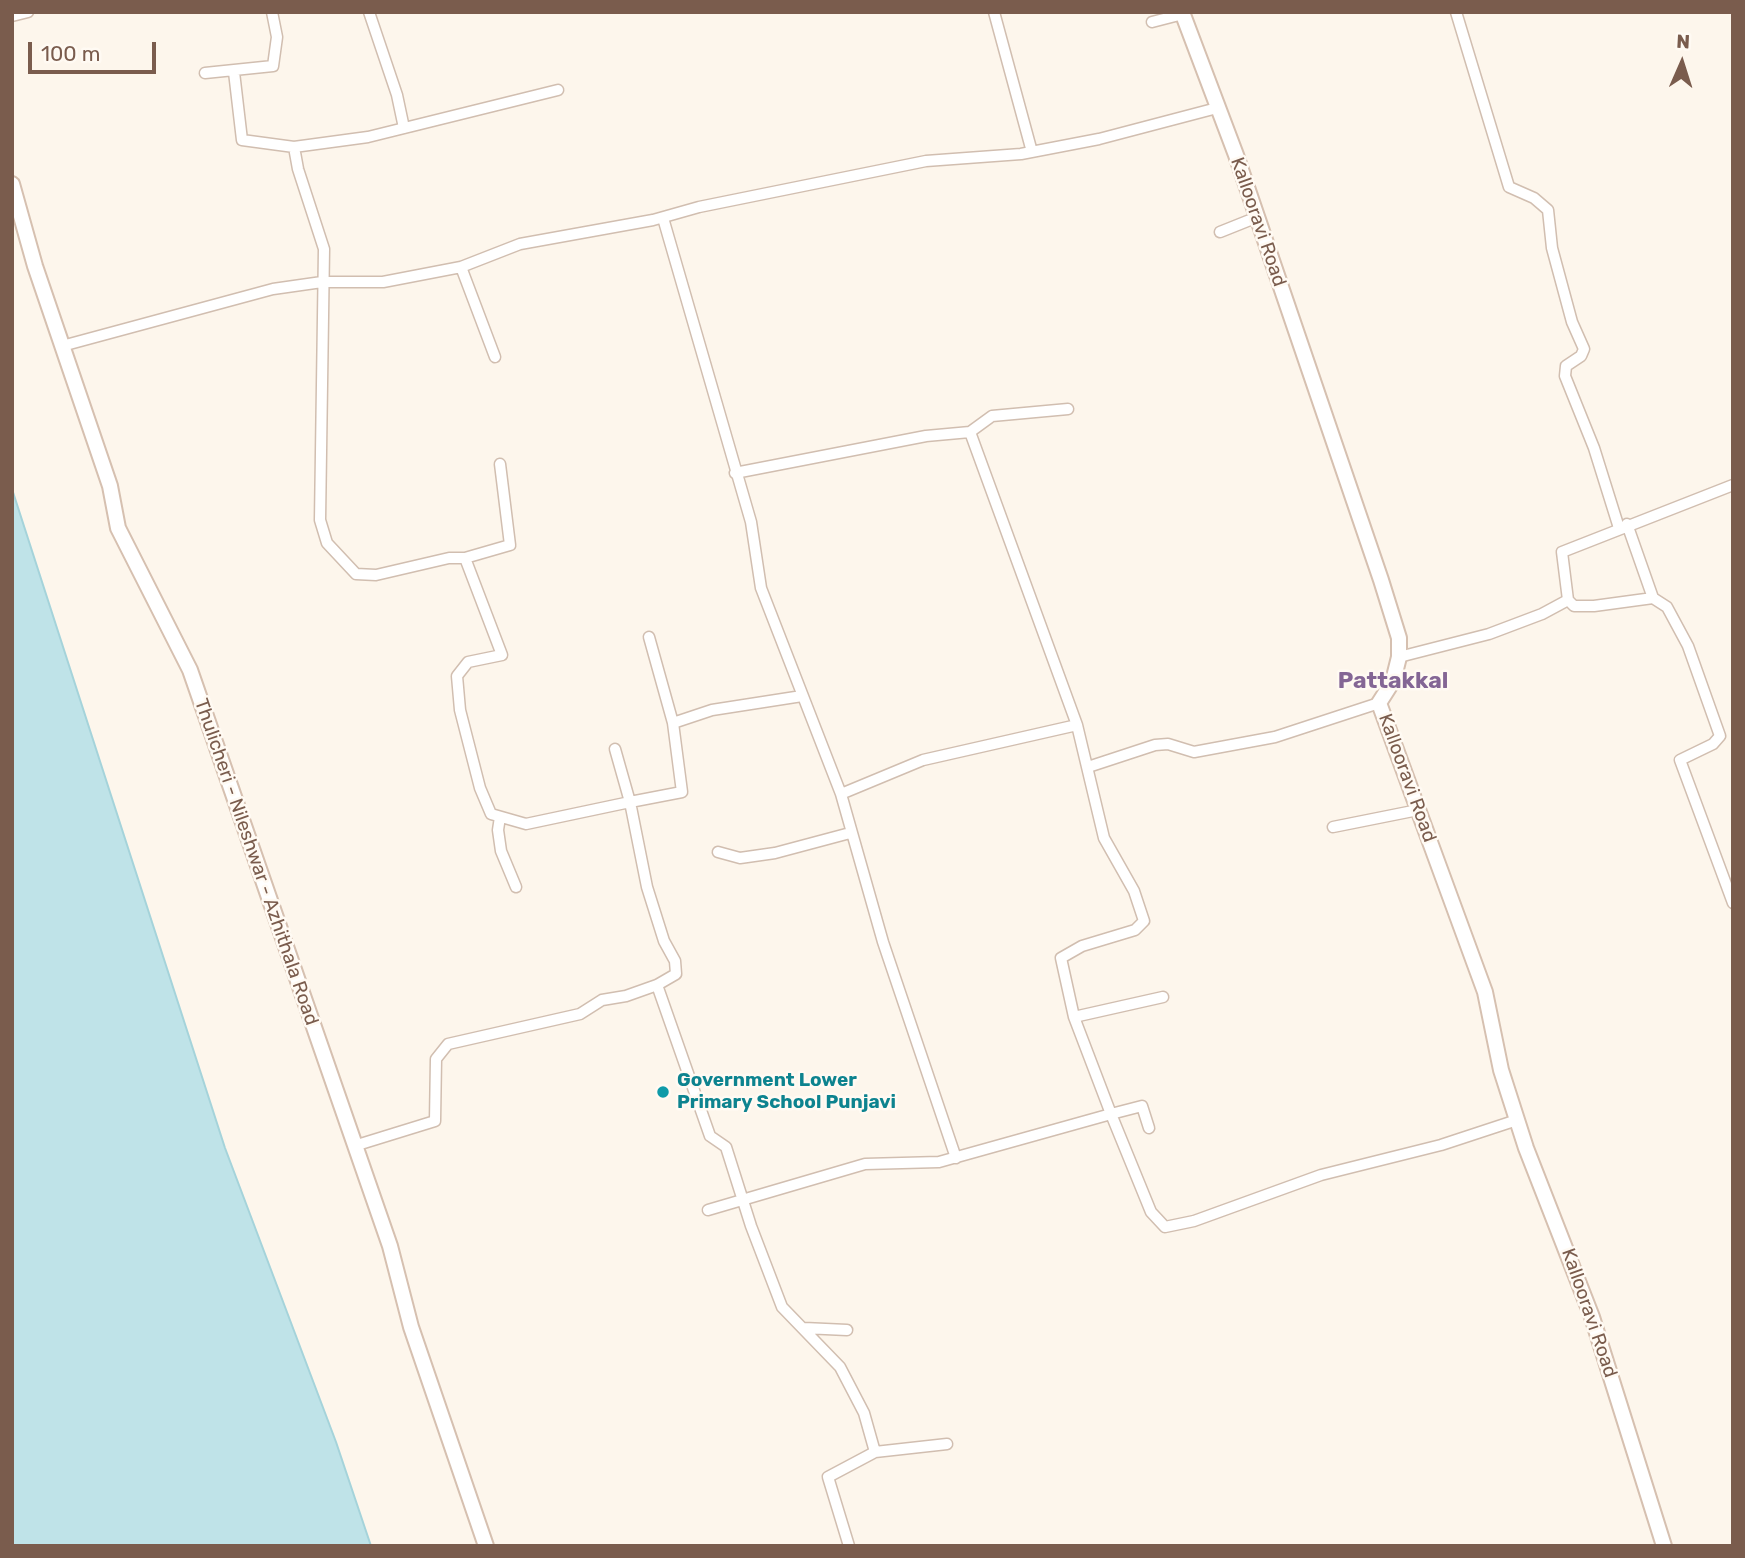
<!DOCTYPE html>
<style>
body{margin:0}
#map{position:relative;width:1745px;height:1558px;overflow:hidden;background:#fdf6ec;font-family:Rubik,sans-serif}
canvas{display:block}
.frame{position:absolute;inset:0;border:14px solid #7a5c4d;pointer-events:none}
.north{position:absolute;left:1647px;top:28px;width:70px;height:70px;-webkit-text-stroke:5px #fffaf3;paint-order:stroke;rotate:3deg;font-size:19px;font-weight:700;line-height:28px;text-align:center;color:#7a5c4d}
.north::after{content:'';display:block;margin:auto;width:24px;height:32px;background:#7a5c4d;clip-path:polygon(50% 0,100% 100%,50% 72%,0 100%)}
.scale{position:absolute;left:28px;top:42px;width:128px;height:32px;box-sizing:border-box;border:4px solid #7a5c4d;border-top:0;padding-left:9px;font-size:21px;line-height:24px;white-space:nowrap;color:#7a5c4d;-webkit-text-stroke:5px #fffaf3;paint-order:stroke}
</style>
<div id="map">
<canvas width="1745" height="1558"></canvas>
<div class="frame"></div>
<div class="north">N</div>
<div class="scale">100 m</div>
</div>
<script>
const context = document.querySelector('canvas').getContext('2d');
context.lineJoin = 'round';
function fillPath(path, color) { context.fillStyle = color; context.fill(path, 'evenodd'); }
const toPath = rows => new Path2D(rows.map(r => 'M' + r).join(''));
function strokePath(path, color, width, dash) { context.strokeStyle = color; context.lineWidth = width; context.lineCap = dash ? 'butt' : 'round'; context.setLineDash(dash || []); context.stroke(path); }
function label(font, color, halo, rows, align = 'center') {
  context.font = font + ' Rubik,sans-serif'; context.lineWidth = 5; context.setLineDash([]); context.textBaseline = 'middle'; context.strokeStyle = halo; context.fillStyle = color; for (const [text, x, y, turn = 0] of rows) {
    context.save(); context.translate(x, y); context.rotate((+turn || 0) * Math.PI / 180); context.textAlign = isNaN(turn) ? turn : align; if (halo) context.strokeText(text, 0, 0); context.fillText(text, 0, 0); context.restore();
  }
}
const water = toPath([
 [12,489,225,1148,336,1442,371,1546,12,1546,12,489]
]);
fillPath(water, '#bfe3e8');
strokePath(water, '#a5d3da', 2);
const minor = toPath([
 [369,12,397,95,404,128],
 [994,12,1032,152],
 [1456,12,1509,187,1534,198,1548,210,1552,248,1572,322,1584,349,1581,356,1566,366,1565,376,1594,448,1619,528],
 [12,16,28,12],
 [1152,22,1183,14],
 [234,72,242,140,294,147,368,137,558,90],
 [205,73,273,66,277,37,272,12],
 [294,147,298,169,324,249,320,520,327,543,356,574,376,575,449,558,465,558,502,655,468,662,457,676,460,710,480,788,491,814,526,824,630,802,647,887,664,941,675,961,676,974,657,985,626,996,602,1000,580,1014,448,1044,436,1059,435,1121,354,1146],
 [663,218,751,522,761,588,841,794,883,942,956,1158],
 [1220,232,1255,218],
 [461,267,495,357],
 [62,346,273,289,322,282,383,282,461,267,520,244,653,220,699,207,926,161,1021,154,1099,139,1217,108],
 [970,432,992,416,1068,409],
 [735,473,926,436,970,432,1077,725,1104,838,1134,891,1144,921,1135,930,1082,946,1061,958,1074,1017,1111,1114,1142,1106,1149,1128],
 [1627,524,1653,598,1667,607,1688,646,1720,736,1713,744,1680,760,1733,903],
 [465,558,510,545,500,464],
 [1568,600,1574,606,1594,606,1653,598],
 [1399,657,1489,634,1542,614,1568,600,1562,552,1733,485],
 [673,723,712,710,802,696],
 [615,749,630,802,682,792,673,723,649,637],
 [1088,767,1155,745,1168,744,1194,752,1275,737,1379,703],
 [841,794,923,760,1077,725],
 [500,817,498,830,501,851,516,887],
 [1333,827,1418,810],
 [718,852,740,858,775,853,850,833],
 [657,985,710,1136,726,1147,751,1226,782,1307,840,1367,864,1413,875,1452,947,1444],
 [1074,1017,1163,997],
 [708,1210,865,1164,939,1162,1111,1114,1151,1212,1165,1227,1194,1221,1321,1175,1441,1145,1517,1120],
 [804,1328,847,1330],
 [849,1546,828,1477,875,1452]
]);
const secondary = toPath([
 [1182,12,1236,155,1381,580,1399,638,1399,657,1393,681,1379,703,1485,992,1501,1070,1526,1148,1592,1317,1664,1546],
 [12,184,35,266,110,486,118,528,190,670,390,1246,411,1327,486,1546]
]);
strokePath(minor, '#d1beb0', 13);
strokePath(secondary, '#d6c0b0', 18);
strokePath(minor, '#fff', 10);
strokePath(secondary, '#fff', 14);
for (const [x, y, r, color] of [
 [663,1092,7,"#0f9aa8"]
]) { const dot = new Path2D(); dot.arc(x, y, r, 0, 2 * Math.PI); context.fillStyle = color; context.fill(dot); strokePath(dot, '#fffaf3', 2.5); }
label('19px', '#7a5c4d', '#fffaf3', [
 ["Kallooravi Road",1258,222,71],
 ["Kallooravi Road",1407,778,70],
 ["Thulicheri - Nileshwar - Azhithala Road",256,862,71],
 ["Kallooravi Road",1589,1313,71]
]);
label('bold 19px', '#0d838f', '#fffaf3', [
 ["Government Lower",677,1081],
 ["Primary School Punjavi",677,1103]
], 'left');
label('bold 23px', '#846695', '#fffaf3', [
 ["Pattakkal",1393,681]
]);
</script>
